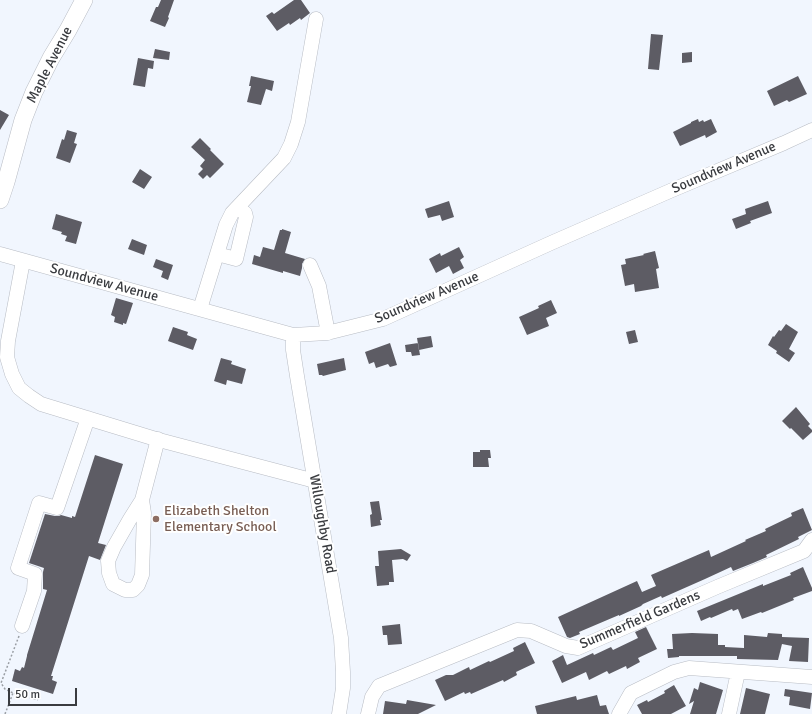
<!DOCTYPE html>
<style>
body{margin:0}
#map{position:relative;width:812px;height:714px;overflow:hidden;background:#f1f6fe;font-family:Signika,sans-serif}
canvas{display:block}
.scale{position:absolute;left:8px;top:688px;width:69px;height:18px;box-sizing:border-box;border:2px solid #3a3c40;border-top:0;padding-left:5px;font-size:12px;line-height:14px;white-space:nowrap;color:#3a3c40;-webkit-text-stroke:3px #fff;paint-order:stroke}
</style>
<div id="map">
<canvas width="812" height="714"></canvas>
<div class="scale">50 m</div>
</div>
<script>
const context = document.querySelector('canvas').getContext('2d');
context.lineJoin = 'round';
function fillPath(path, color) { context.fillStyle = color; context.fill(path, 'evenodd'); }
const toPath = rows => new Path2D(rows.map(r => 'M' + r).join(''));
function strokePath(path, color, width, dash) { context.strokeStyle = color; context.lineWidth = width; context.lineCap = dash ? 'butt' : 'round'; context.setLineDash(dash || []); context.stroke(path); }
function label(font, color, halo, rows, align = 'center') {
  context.font = font + ' Signika,sans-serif'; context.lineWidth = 4; context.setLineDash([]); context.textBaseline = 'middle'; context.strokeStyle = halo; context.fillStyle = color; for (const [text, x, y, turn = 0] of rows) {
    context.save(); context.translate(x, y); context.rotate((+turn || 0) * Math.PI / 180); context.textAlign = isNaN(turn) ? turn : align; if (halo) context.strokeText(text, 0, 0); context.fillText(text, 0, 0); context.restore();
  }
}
fillPath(toPath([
 [161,0,174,0,168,17,169,18,165,27,150,21,156,7,158,7],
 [294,0,301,0,310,13,301,20,300,18,290,25,289,23,277,31,266,16,272,12,274,14],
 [651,34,663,35,659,70,648,69],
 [155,49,170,52,169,60,153,58],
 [692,52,692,62,682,63,682,53],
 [138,58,154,61,153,69,148,68,145,87,133,85],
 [251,76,274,81,272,91,266,89,261,105,247,102,251,86,249,86],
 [798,76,807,94,789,102,787,100,774,106,767,91],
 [0,110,9,115,0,130],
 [698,119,699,122,703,120,704,122,711,119,717,132,706,138,705,135,680,146,673,132,691,123,691,122],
 [67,130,77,133,74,143,77,144,70,163,56,158,62,139,64,140],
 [200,138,211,149,210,150,224,164,210,178,207,175,203,179,198,174,203,169,200,166,205,160,191,147],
 [140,169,152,177,144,189,132,182],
 [449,201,454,217,442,221,440,215,428,218,425,209],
 [768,201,772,213,750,221,751,223,736,229,732,219,746,214,745,209],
 [56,214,82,222,76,244,65,241,67,236,61,234,62,232,52,229],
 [282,229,291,232,285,253,305,259,302,264,302,268,300,276,283,271,283,273,252,264,254,255,260,257,263,247,274,250,280,230,282,230],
 [132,239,147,245,144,255,128,249],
 [459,247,464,257,460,260,464,268,453,274,449,266,436,273,429,259,440,253,441,256],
 [655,251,659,268,656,269,659,288,635,292,634,284,625,286,621,265,626,264,625,259,644,255,643,254],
 [156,259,173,265,168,280,161,277,163,271,153,267],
 [116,298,133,303,126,324,123,323,123,325,114,322,115,317,111,315],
 [551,300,557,313,546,318,549,326,527,335,519,317,539,308,538,306],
 [786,324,798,332,789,349,795,353,789,362,776,353,777,351,768,345,773,336,774,337,779,330,781,331],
 [173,327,188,332,187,335,197,339,193,350,168,341],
 [635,330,638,342,629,344,626,332],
 [431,336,433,347,419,350,417,338],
 [390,343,397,365,390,367,388,364,376,368,374,362,369,364,365,352],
 [418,343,420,355,412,356,411,352,406,352,405,345],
 [221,358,232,361,231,364,246,369,242,384,227,380,226,385,214,381],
 [344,358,346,370,323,376,322,375,319,375,317,364],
 [796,407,810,424,808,426,812,430,812,432,803,440,791,428,790,429,782,421],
 [480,450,490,450,491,458,488,458,489,467,473,467,473,452,480,452],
 [95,455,123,464,98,543,106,545,100,560,89,556,51,676,53,676,52,680,57,682,53,694,12,681,15,669,20,671,22,667,24,668,27,656,27,655,47,590,43,589,43,572,44,568,29,563,45,514,55,516,59,516,61,515,72,518,72,516,75,517],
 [379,501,382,520,380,520,381,525,371,527,370,515,372,514,370,502],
 [803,508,812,530,798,537,799,539,766,555,767,557,753,563,733,571,731,567,705,579,662,598,661,596,643,604,641,606,619,616,619,615,579,632,580,634,570,638,567,637,558,617,637,581,642,592,656,586,651,575,709,550,711,557,746,541,745,540,766,531,765,529,792,516,791,513],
 [401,549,411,555,407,561,403,559,392,560,394,582,389,582,389,585,377,586,375,566,379,566,378,551],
 [803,567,812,588,812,591,793,598,794,600,762,613,761,612,742,619,738,609,733,611,732,609,711,618,710,617,701,621,697,611,763,584,763,586,791,575,790,573],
 [400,624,402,644,388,645,387,635,383,635,382,626],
 [646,627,657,649,638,658,640,662,627,669,626,666,609,674,607,671,589,680,586,672,562,683,552,661,563,655,567,665,593,653,594,655,611,647,613,650,638,638,635,632],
 [692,633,718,634,718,645,725,645,725,647,744,648,744,635,767,637,768,633,782,634,782,637,809,638,808,662,789,661,792,646,782,644,778,660,737,659,737,656,679,656,679,657,668,658,667,649,673,649,672,634],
 [525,642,535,663,516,672,517,675,504,682,503,680,471,694,470,692,465,694,464,692,445,701,435,680,446,675,453,675,469,667,470,670,489,661,490,662,514,651,513,648],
 [700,682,723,690,716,714,690,714,694,701,689,704,694,688,698,690],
 [674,685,686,706,671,714,642,714,637,705,647,700,648,702,665,693,664,691],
 [746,688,770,694,765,714,740,714],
 [785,689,812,693,810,709,789,705,790,697,784,696],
 [597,695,600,706,606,705,609,714,537,714,535,706,576,696,577,700],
 [407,700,436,705,418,714,383,714,385,701,406,704]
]), '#5d5c64');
const minor = toPath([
 [0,254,293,335,327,333,383,319,551,243,670,191,784,143,812,130],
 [217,254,236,259,246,217,245,213,237,208],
 [23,261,8,341,7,357,12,374,19,388,29,396,41,404,159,440,315,481],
 [310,265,319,286,328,333],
 [200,309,226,225,232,213,284,158,291,144,298,122,316,19],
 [293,335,293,350,297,376,341,638,343,672,343,688,339,714],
 [142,500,144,513,142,575,138,585,133,590,125,590,113,584,109,573,108,561,114,547,130,519,142,500,158,439],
 [22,626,34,591,35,574,18,568,39,503,57,508,88,418],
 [368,714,372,697,379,686,517,630,531,631,566,646,578,648,717,587,804,551,812,540],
 [619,714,631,693,674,672,689,668,812,677],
 [729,714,738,672]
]);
const major = toPath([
 [0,200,6,182,23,120,34,92,51,58,68,30,84,0]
]);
strokePath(minor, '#b8bcc4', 15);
strokePath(major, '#b8bcc4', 18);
strokePath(toPath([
 [19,636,1,683,5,689,13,693,38,700],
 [5,714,13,693]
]), '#9a9ea4', 1.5, [2, 2]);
strokePath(minor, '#fff', 14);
strokePath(major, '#fff', 17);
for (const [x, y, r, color] of [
 [156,519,4,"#8d6e63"]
]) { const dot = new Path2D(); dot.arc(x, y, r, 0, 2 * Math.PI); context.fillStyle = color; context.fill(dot); strokePath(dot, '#fff', 1.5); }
label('14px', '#3a3c40', '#fff', [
 ["Maple Avenue",50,65,-63],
 ["Soundview Avenue",724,168,-23],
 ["Soundview Avenue",104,283,15],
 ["Soundview Avenue",427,298,-23],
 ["Willoughby Road",322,524,80],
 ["Summerfield Gardens",640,620,-23]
]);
label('14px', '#785e54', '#fff', [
 ["Elizabeth Shelton",164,511],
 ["Elementary School",164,527]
], 'left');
</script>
